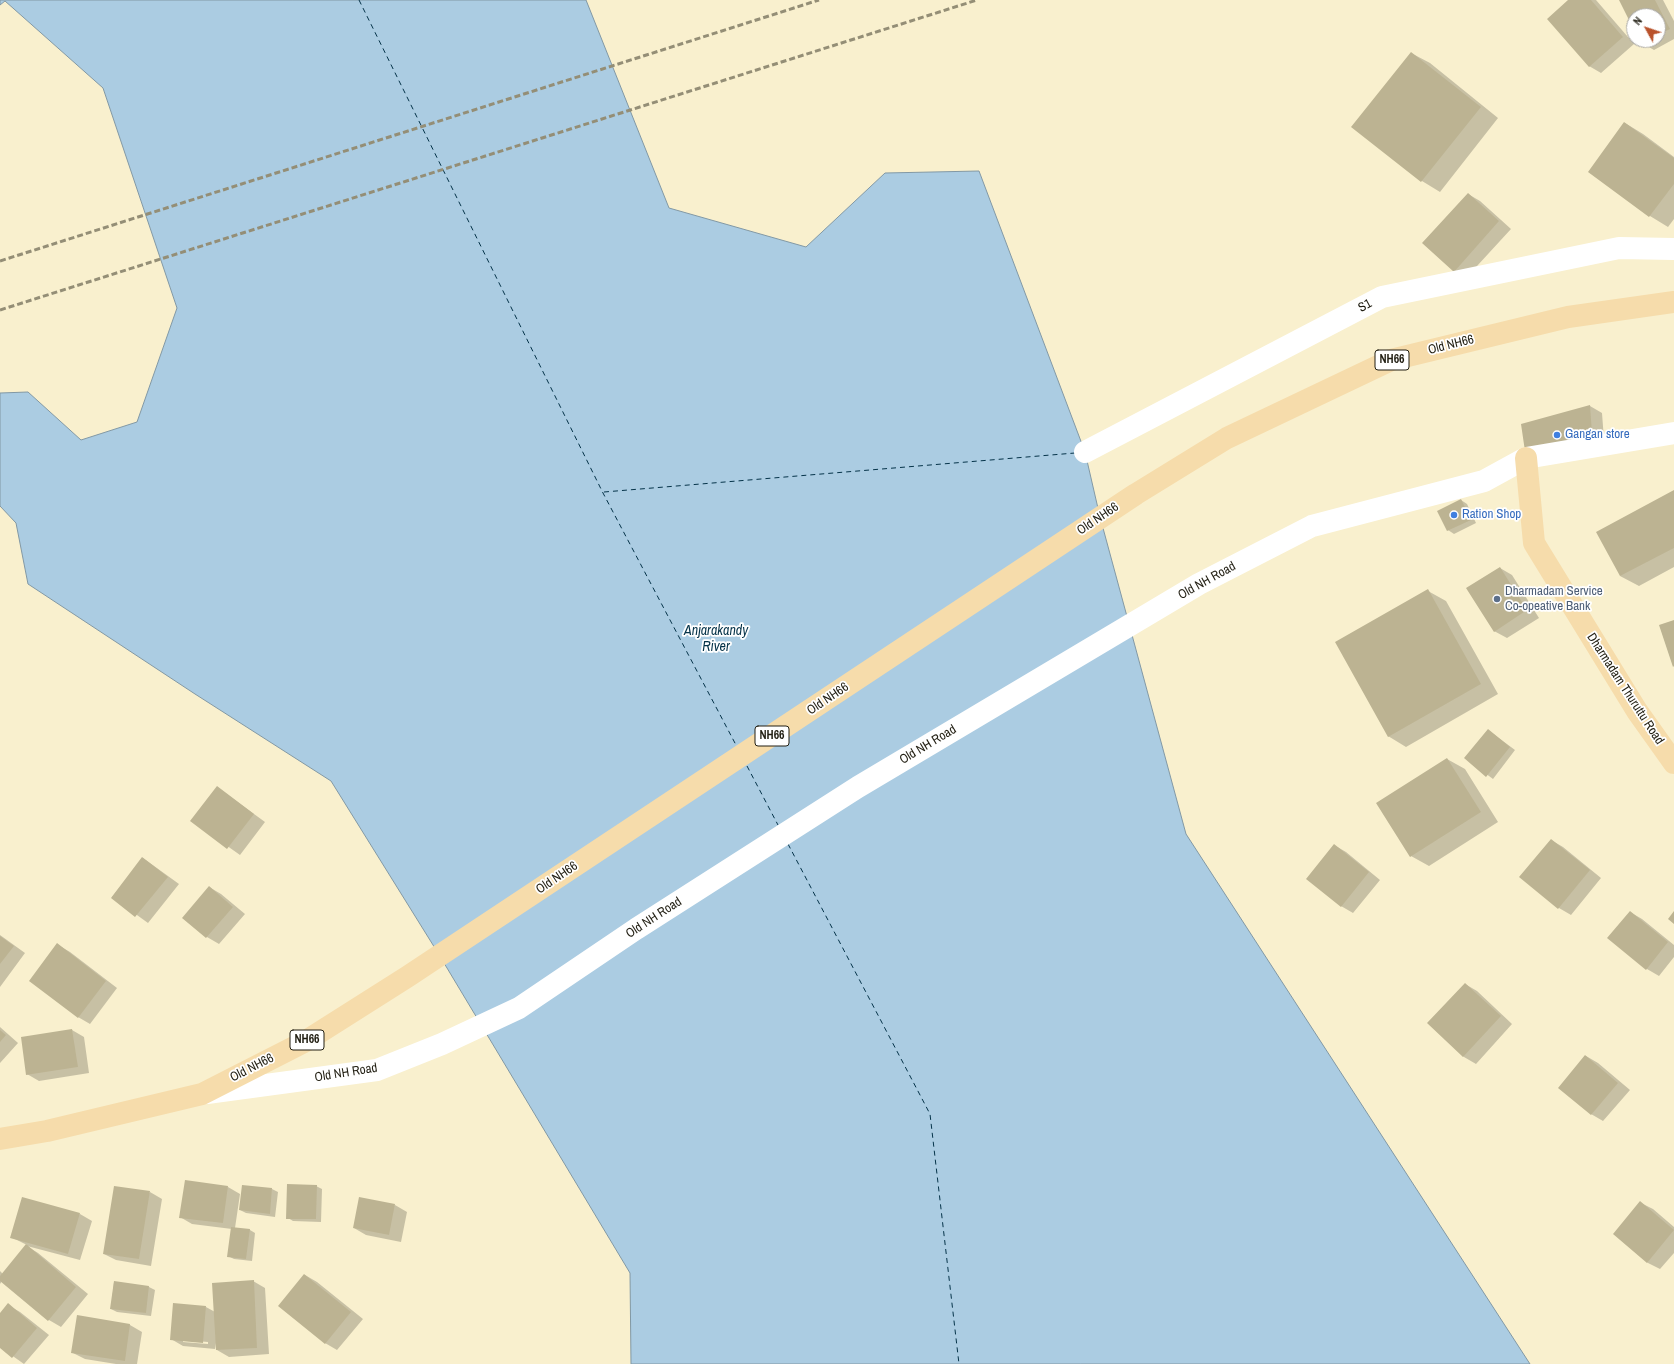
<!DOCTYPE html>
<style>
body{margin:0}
#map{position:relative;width:1674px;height:1364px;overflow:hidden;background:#f9f0ce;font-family:"Archivo Narrow",sans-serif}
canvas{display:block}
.north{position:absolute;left:1626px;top:8px;width:40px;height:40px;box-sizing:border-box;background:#fff;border:1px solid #a7a5a1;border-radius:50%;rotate:310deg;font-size:11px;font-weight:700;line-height:16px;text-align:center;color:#221f13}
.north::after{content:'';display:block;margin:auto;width:14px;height:18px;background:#b9522b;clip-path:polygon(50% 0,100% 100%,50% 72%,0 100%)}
</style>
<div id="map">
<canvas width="1674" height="1364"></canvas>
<div class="north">N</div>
</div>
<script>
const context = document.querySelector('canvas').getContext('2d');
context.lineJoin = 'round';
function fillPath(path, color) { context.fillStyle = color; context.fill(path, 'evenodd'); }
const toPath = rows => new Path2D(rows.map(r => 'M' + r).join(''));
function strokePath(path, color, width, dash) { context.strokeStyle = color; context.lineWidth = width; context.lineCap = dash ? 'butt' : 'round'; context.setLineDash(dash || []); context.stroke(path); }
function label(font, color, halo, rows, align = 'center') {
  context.font = font + ' "Archivo Narrow",sans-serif'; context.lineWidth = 3.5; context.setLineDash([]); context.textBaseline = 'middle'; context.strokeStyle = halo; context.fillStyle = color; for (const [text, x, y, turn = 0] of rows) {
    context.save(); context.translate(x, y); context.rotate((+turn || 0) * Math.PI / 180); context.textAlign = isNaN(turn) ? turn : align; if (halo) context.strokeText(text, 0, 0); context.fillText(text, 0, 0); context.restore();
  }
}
const water = toPath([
 [0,0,586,0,669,208,806,247,885,173,979,171,1085,452,1100,517,1186,834,1530,1364,631,1364,630,1273,438,953,331,781,195,694,28,584,16,523,0,506,0,393,28,392,81,440,137,422,177,308,103,88,5,1,0,5,0,0]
]);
fillPath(water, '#abcce2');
strokePath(water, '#8298a4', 1);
fillPath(toPath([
 [1570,0,1596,0,1634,44,1601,73,1589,66],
 [1620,0,1663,0,1674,21,1674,39,1654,50,1642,43,1640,40,1658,40,1658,16,1634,16,1634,28],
 [1411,53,1430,63,1498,118,1440,192,1422,181,1353,127],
 [1625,123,1643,134,1674,157,1674,219,1668,227,1650,216,1589,172],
 [1468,194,1480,201,1511,229,1466,278,1454,271],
 [1590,406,1602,413,1605,453,1539,464],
 [1674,491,1674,567,1639,586,1620,576],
 [1461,500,1467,504,1476,523,1454,534,1448,530],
 [1500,568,1512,575,1539,618,1507,638,1494,631],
 [1428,591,1446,601,1498,694,1406,747,1388,736],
 [1488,730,1515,750,1493,779,1465,758],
 [1447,759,1465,769,1498,822,1429,866,1411,856],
 [217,787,265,822,240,855,192,821],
 [1551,840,1563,847,1601,878,1571,915,1559,908,1520,877],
 [1334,845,1346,852,1380,880,1353,913,1341,906],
 [143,858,179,884,148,923,112,897],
 [209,887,221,894,245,914,219,944,207,937,183,918],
 [1630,912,1642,919,1674,945,1674,957,1659,976,1647,969],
 [0,935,25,953,0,987],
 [58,945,70,952,117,988,90,1024,78,1017],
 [1465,984,1477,991,1512,1024,1476,1064,1464,1057,1428,1023],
 [0,1027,18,1043,0,1063],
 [72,1030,84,1037,89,1073,39,1081,27,1074],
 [1586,1056,1598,1063,1630,1090,1603,1121,1591,1114],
 [316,1186,322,1189,321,1222,293,1221,288,1218],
 [228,1187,240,1194,235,1228,250,1230,255,1233,252,1261,234,1259,228,1256,232,1229,192,1224,180,1217],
 [272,1189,278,1192,275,1217,246,1213,240,1210],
 [150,1192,162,1199,151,1266,116,1260,104,1254],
 [1641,1203,1653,1209,1674,1227,1674,1253,1660,1269,1648,1263,1614,1234],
 [395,1205,407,1212,401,1242,366,1235,354,1228],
 [80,1214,92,1221,80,1260,27,1246,38,1253,88,1294,61,1327,49,1320,2,1281,0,1284,0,1271,3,1274,27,1245,11,1237],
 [305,1275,317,1282,363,1319,337,1350,325,1343],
 [253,1281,265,1288,269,1354,229,1357,217,1350,216,1343,215,1349,183,1346,171,1339,206,1307,215,1312],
 [183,1340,208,1342,208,1344,183,1342],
 [114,1282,149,1287,155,1290,151,1316,117,1312,111,1309],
 [8,1305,20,1312,49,1335,24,1364,0,1347,0,1315],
 [78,1317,130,1325,142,1332,137,1364,116,1364,85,1359,73,1353]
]), '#0003');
strokePath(toPath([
 [359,0,603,493,736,745],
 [604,492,1075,453],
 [747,766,778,825],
 [788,844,930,1114,959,1364]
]), '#053349', 1, [5, 4]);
fillPath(toPath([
 [1568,0,1591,0,1623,37,1589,67,1547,19],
 [1619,0,1655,0,1670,29,1658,35,1658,16,1634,16,1634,30],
 [1411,52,1481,107,1421,182,1351,127],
 [1624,122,1674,158,1674,184,1649,217,1588,172],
 [1468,193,1499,221,1454,272,1422,243],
 [1590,405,1593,447,1526,458,1521,424],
 [1674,490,1674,548,1620,576,1596,532],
 [1461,499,1471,520,1447,531,1437,511],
 [1500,567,1527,610,1494,632,1466,588],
 [1428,589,1481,684,1388,737,1335,642],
 [1674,620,1674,666,1673,667,1659,625],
 [1488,729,1510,747,1486,777,1464,758],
 [1447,758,1481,812,1410,857,1376,803],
 [217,786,254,814,227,849,190,821],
 [1551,839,1590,870,1558,909,1519,877],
 [1334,844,1369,872,1341,907,1306,879],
 [142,857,168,877,135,917,111,898],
 [209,886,233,907,206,938,182,918],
 [1630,911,1668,942,1646,970,1607,938],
 [1674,911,1674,924,1668,919],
 [0,936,14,946,0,964],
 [57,943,106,981,78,1018,29,981],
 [1465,983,1501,1016,1463,1057,1427,1023],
 [72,1029,78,1067,26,1075,21,1037],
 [0,1030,6,1035,0,1042],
 [1585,1055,1618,1083,1591,1115,1558,1088],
 [185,1180,228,1186,223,1223,179,1218],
 [287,1184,317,1185,316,1219,286,1219],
 [242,1185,272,1188,270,1214,239,1210],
 [114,1186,150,1191,139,1259,103,1254],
 [22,1197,80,1213,68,1254,10,1238],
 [359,1197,395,1204,389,1235,353,1228],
 [1640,1201,1674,1230,1647,1263,1613,1234],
 [231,1227,250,1229,246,1259,227,1257],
 [26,1244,76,1287,48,1321,0,1281,0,1276],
 [304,1274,351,1312,325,1344,278,1306],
 [254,1280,257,1348,216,1350,212,1283],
 [114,1281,149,1286,146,1313,110,1309],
 [8,1303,37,1328,12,1358,0,1348,0,1313],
 [173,1303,206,1306,203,1343,170,1340],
 [77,1315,130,1324,125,1361,71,1353]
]), '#bcb392');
strokePath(toPath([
 [1085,452,1382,297,1619,248,1674,249],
 [207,1093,377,1070,442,1044,519,1008,636,929,858,787,1199,584,1312,526,1484,481,1526,458,1674,433]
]), '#fff', 22);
strokePath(toPath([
 [1526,458,1534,543,1637,711,1674,763],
 [0,1139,47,1131,202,1094,306,1041,407,977,1136,494,1227,438,1391,360,1568,317,1674,302]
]), '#f6dcab', 22);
strokePath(toPath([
 [0,261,819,0],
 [0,310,977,0]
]), '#948e76', 3, [6, 3]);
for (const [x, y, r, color] of [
 [1557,435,4,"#3f7fe0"],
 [1454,515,4,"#3f7fe0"],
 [1497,599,4,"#5c6f8a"]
]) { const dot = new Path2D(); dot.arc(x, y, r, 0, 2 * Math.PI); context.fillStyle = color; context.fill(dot); strokePath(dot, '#fff', 1.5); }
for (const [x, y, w] of [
 [1392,360,34],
 [772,736,34],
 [307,1040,34]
]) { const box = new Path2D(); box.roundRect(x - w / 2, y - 10, w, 20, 3); context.fillStyle = '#fff'; context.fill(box); strokePath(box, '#221f13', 1); }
label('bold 12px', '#221f13', null, [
 ["NH66",1392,360],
 ["NH66",772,736],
 ["NH66",307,1040]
]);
label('13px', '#221f13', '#fff', [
 ["S1",1365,306,-28],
 ["Old NH66",1451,345,-14],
 ["Old NH66",1098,519,-34],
 ["Old NH Road",1207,581,-29],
 ["Dharmadam Thuruttu Road",1625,689,57],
 ["Old NH66",828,699,-34],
 ["Old NH Road",928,745,-31],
 ["Old NH66",557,878,-34],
 ["Old NH Road",654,918,-33],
 ["Old NH66",252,1068,-27],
 ["Old NH Road",346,1073,-9]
]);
label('13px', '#366cbe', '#fff', [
 ["Gangan store",1565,435],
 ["Ration Shop",1462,515]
], 'left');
label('13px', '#4e5e75', '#fff', [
 ["Dharmadam Service",1505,592],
 ["Co-opeative Bank",1505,607]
], 'left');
label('italic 14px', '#053349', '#fff', [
 ["Anjarakandy",716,631],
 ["River",716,647]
]);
</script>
